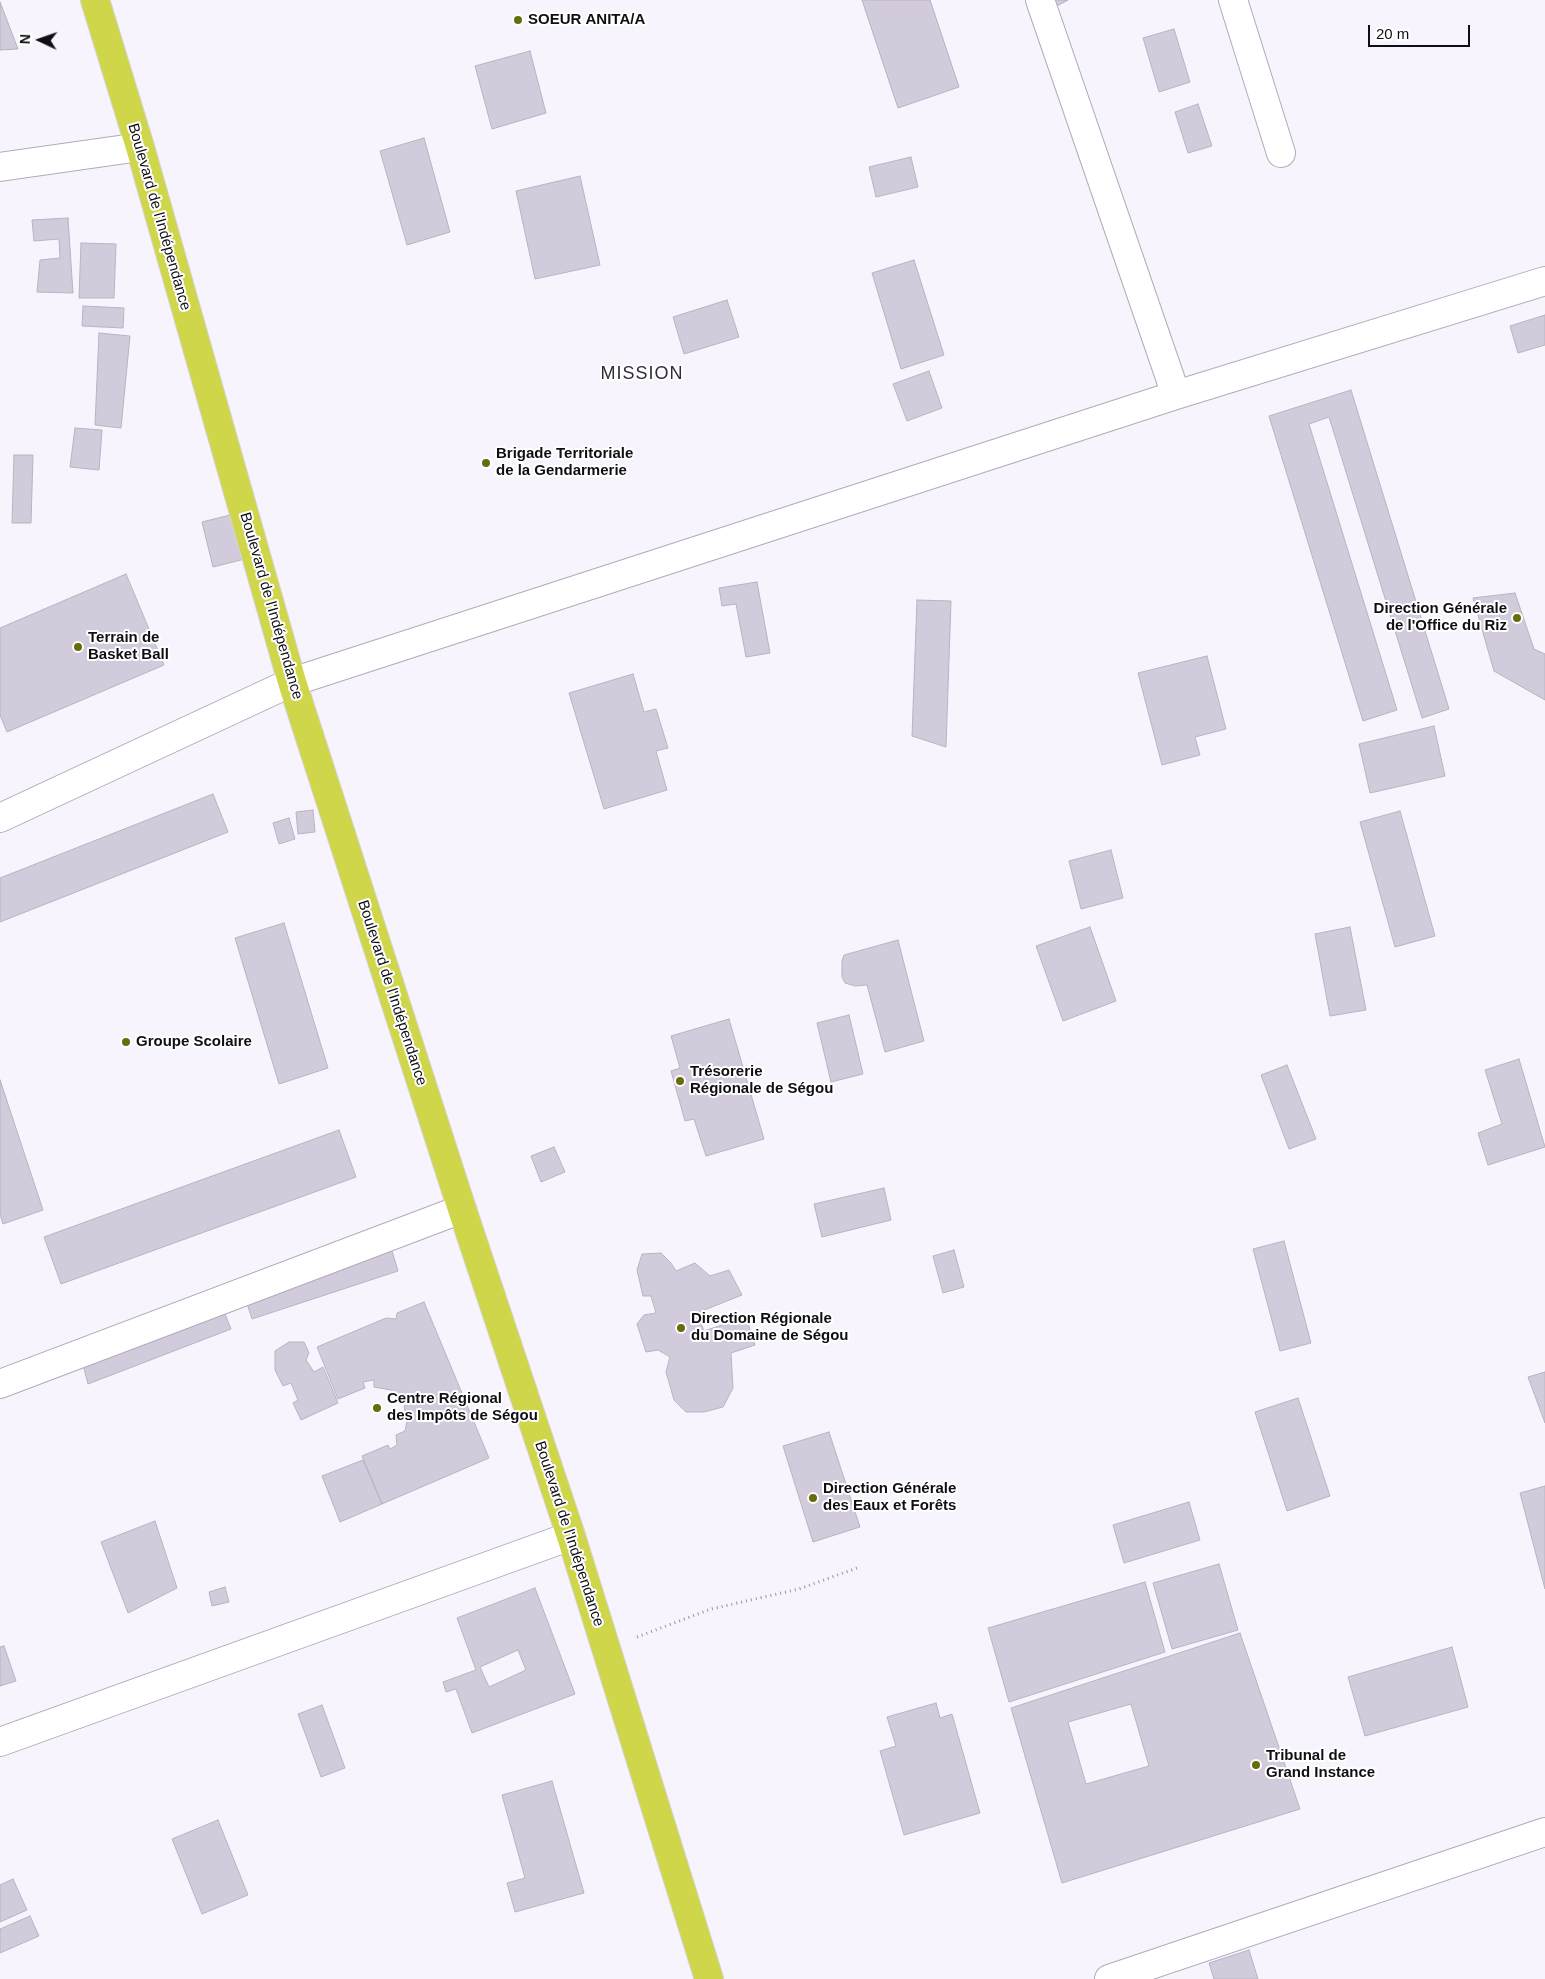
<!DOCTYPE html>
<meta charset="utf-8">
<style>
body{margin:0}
#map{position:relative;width:1545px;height:1979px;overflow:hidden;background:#f8f4fe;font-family:Arial,sans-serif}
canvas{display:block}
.north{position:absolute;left:15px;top:15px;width:50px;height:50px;-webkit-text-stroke:4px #fff;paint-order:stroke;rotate:273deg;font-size:14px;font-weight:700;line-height:20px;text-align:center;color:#100e13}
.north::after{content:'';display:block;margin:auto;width:18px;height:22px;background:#100e13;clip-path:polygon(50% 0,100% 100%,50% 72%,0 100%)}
.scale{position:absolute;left:1368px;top:25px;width:102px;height:22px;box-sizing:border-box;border:2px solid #100e13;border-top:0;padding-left:6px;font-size:15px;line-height:18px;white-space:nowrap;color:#100e13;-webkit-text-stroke:4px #fff;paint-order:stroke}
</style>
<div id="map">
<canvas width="1545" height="1979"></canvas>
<div class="north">N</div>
<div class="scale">20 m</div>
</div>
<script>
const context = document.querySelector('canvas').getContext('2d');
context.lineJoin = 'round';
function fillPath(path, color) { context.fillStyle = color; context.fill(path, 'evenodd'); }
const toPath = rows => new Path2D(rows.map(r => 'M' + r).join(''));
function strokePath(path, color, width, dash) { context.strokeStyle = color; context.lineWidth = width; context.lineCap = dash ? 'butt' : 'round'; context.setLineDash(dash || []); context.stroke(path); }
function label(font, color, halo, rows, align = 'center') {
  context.font = font + ' Arial,sans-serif'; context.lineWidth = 4; context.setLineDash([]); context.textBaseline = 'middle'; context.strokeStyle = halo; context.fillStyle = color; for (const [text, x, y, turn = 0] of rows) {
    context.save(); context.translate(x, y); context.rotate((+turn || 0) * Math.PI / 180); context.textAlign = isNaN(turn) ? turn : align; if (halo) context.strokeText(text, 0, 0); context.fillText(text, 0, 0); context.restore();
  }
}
const building = toPath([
 [862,0,930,0,959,87,898,108,862,0],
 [1051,0,1068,0,1055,7,1051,0],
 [0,2,18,49,0,50,0,2],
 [1174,29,1190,82,1159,92,1143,38,1174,29],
 [530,51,546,113,492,129,475,66,530,51],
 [1198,104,1212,146,1188,153,1175,112,1198,104],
 [424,138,450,232,407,245,380,151,424,138],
 [911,157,918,187,876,197,869,167,911,157],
 [580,176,600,265,535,279,516,191,580,176],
 [68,218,73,293,37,292,40,260,60,258,59,239,34,241,32,220,68,218],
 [81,243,116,244,114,298,79,298,81,243],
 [914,260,944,355,901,369,872,273,914,260],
 [727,300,739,337,684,354,673,317,727,300],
 [83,306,124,308,123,328,82,326,83,306],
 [1545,315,1545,345,1518,353,1510,326,1545,315],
 [99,333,130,336,121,428,95,425,99,333],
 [929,371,942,408,907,421,893,384,929,371],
 [1351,390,1449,709,1422,718,1329,417,1309,424,1397,710,1363,721,1269,416,1351,390],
 [75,428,102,430,99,470,70,467,75,428],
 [14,455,33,455,31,523,12,523,14,455],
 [246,511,257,556,213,567,202,522,246,511],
 [126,574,164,665,7,732,0,715,0,628,126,574],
 [757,582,770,653,746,657,736,604,722,606,719,588,757,582],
 [1515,593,1534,649,1545,654,1545,700,1494,671,1473,598,1515,593],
 [917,600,951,601,946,747,912,736,917,600],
 [1207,656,1226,729,1195,737,1200,755,1162,765,1138,673,1207,656],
 [633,674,644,712,656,709,668,748,656,751,667,790,604,809,569,693,633,674],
 [1434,726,1445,776,1370,793,1359,744,1434,726],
 [213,794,228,832,0,922,0,878,213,794],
 [313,810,315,832,298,834,296,812,313,810],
 [1400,811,1435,936,1395,947,1360,822,1400,811],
 [289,818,295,839,279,844,273,823,289,818],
 [1111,850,1123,898,1081,909,1069,861,1111,850],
 [284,923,328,1068,279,1084,235,938,284,923],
 [1090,927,1116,1001,1063,1021,1036,946,1090,927],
 [1350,927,1366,1010,1330,1016,1315,934,1350,927],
 [898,940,924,1041,885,1052,867,985,855,986,845,983,842,977,842,961,844,955,898,940],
 [849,1015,863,1074,831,1082,817,1023,849,1015],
 [729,1019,764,1139,706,1156,694,1119,685,1121,671,1071,680,1068,671,1036,729,1019],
 [1519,1059,1545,1147,1488,1165,1478,1133,1502,1124,1485,1070,1519,1059],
 [1287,1065,1316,1139,1289,1149,1261,1075,1287,1065],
 [0,1080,43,1210,3,1224,0,1214,0,1080],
 [339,1130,356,1177,61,1284,44,1237,339,1130],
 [554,1147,565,1172,541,1182,531,1156,554,1147],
 [884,1188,891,1220,822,1237,814,1204,884,1188],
 [389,1241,398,1271,252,1319,244,1294,389,1241],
 [1284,1241,1311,1343,1280,1351,1253,1249,1284,1241],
 [954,1250,964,1287,943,1293,933,1256,954,1250],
 [661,1253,671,1263,676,1271,695,1263,710,1276,729,1270,742,1295,697,1313,704,1331,746,1317,755,1345,731,1353,733,1388,723,1407,704,1412,686,1412,674,1400,666,1372,670,1357,658,1350,646,1352,637,1324,644,1315,656,1313,651,1296,643,1296,637,1270,642,1254,661,1253],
 [424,1302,489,1458,382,1504,362,1456,388,1445,390,1449,397,1445,396,1435,405,1431,407,1421,404,1406,412,1403,409,1395,401,1399,391,1390,374,1387,374,1380,363,1382,365,1388,338,1399,317,1347,386,1318,396,1319,397,1313,424,1302],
 [221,1304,231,1329,88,1384,82,1361,221,1304],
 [289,1342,304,1342,309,1353,306,1360,314,1372,323,1367,338,1403,301,1420,293,1403,298,1400,291,1383,283,1386,275,1370,275,1351,289,1342],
 [1545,1372,1545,1423,1528,1377,1545,1372],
 [1298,1398,1330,1496,1287,1511,1255,1412,1298,1398],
 [829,1432,860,1527,813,1542,783,1446,829,1432],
 [363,1460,382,1504,340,1522,322,1476,363,1460],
 [1545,1486,1545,1589,1520,1493,1545,1486],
 [1189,1502,1200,1540,1124,1563,1113,1525,1189,1502],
 [155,1521,177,1588,128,1613,101,1542,155,1521],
 [1219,1564,1238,1630,1172,1649,1153,1583,1219,1564],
 [1145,1582,1165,1652,1009,1702,988,1628,1145,1582],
 [225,1587,229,1602,212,1606,209,1592,225,1587],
 [535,1588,575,1694,472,1733,456,1689,446,1692,443,1682,476,1670,457,1618,535,1588],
 [518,1650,526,1670,489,1687,480,1667,518,1650],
 [1240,1633,1300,1809,1062,1883,1011,1708,1240,1633],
 [1131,1704,1149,1766,1086,1784,1068,1722,1131,1704],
 [4,1646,16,1681,0,1686,0,1647,4,1646],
 [1452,1647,1468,1707,1365,1736,1348,1677,1452,1647],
 [936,1703,940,1718,952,1714,980,1813,904,1835,880,1751,896,1746,887,1717,936,1703],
 [322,1705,345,1768,321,1777,298,1714,322,1705],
 [552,1781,584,1893,515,1912,507,1883,525,1878,502,1795,552,1781],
 [218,1820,248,1895,202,1914,172,1839,218,1820],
 [13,1879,27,1910,0,1922,0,1885,13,1879],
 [30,1916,39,1936,0,1953,0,1929,30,1916],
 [1249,1950,1258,1979,1214,1979,1209,1963,1249,1950]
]);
fillPath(building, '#d2cbdb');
strokePath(building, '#b9b2c2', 1);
const minor = toPath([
 [1040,0,1176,395],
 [1233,0,1281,153],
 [0,167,140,147],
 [0,818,292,682,1176,395,1545,281],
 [0,1384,462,1209],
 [0,1742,571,1536],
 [1109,1979,1545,1832]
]);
const trunk = toPath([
 [95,0,140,147,292,682,462,1209,571,1536,709,1979]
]);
strokePath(minor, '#b1aaba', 30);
strokePath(trunk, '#d4d4d5', 30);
strokePath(toPath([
 [637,1637,711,1609,799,1589,857,1568]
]), '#98949c', 3, [1, 4]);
strokePath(minor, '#fff', 28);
strokePath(trunk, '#d0d64a', 28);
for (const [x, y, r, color] of [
 [518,20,5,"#676c0e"],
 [486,463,5,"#676c0e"],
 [1517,618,5,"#676c0e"],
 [78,647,5,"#676c0e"],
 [126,1042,5,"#676c0e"],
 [680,1081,5,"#676c0e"],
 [681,1328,5,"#676c0e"],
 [377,1408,5,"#676c0e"],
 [813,1498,5,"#676c0e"],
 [1256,1765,5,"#676c0e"]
]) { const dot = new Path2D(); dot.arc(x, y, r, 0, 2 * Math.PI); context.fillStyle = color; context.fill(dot); strokePath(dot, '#fff', 2); }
label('bold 15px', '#100e13', '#fff', [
 ["SOEUR ANITA/A",528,20],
 ["Brigade Territoriale",496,454],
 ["de la Gendarmerie",496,471],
 ["Direction Générale",1507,609,"right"],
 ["de l'Office du Riz",1507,626,"right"],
 ["Terrain de",88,638],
 ["Basket Ball",88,655],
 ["Groupe Scolaire",136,1042],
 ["Trésorerie",690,1072],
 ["Régionale de Ségou",690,1089],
 ["Direction Régionale",691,1319],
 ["du Domaine de Ségou",691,1336],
 ["Centre Régional",387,1399],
 ["des Impôts de Ségou",387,1416],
 ["Direction Générale",823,1489],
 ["des Eaux et Forêts",823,1506],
 ["Tribunal de",1266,1756],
 ["Grand Instance",1266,1773]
], 'left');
label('15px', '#100e13', '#fff', [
 ["Boulevard de l'Indépendance",159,217,74],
 ["Boulevard de l'Indépendance",271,606,74],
 ["Boulevard de l'Indépendance",392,993,72],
 ["Boulevard de l'Indépendance",569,1534,72]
]);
context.letterSpacing = '1px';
label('18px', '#322c39', '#fff', [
 ["MISSION",642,374]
]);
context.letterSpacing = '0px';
</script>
